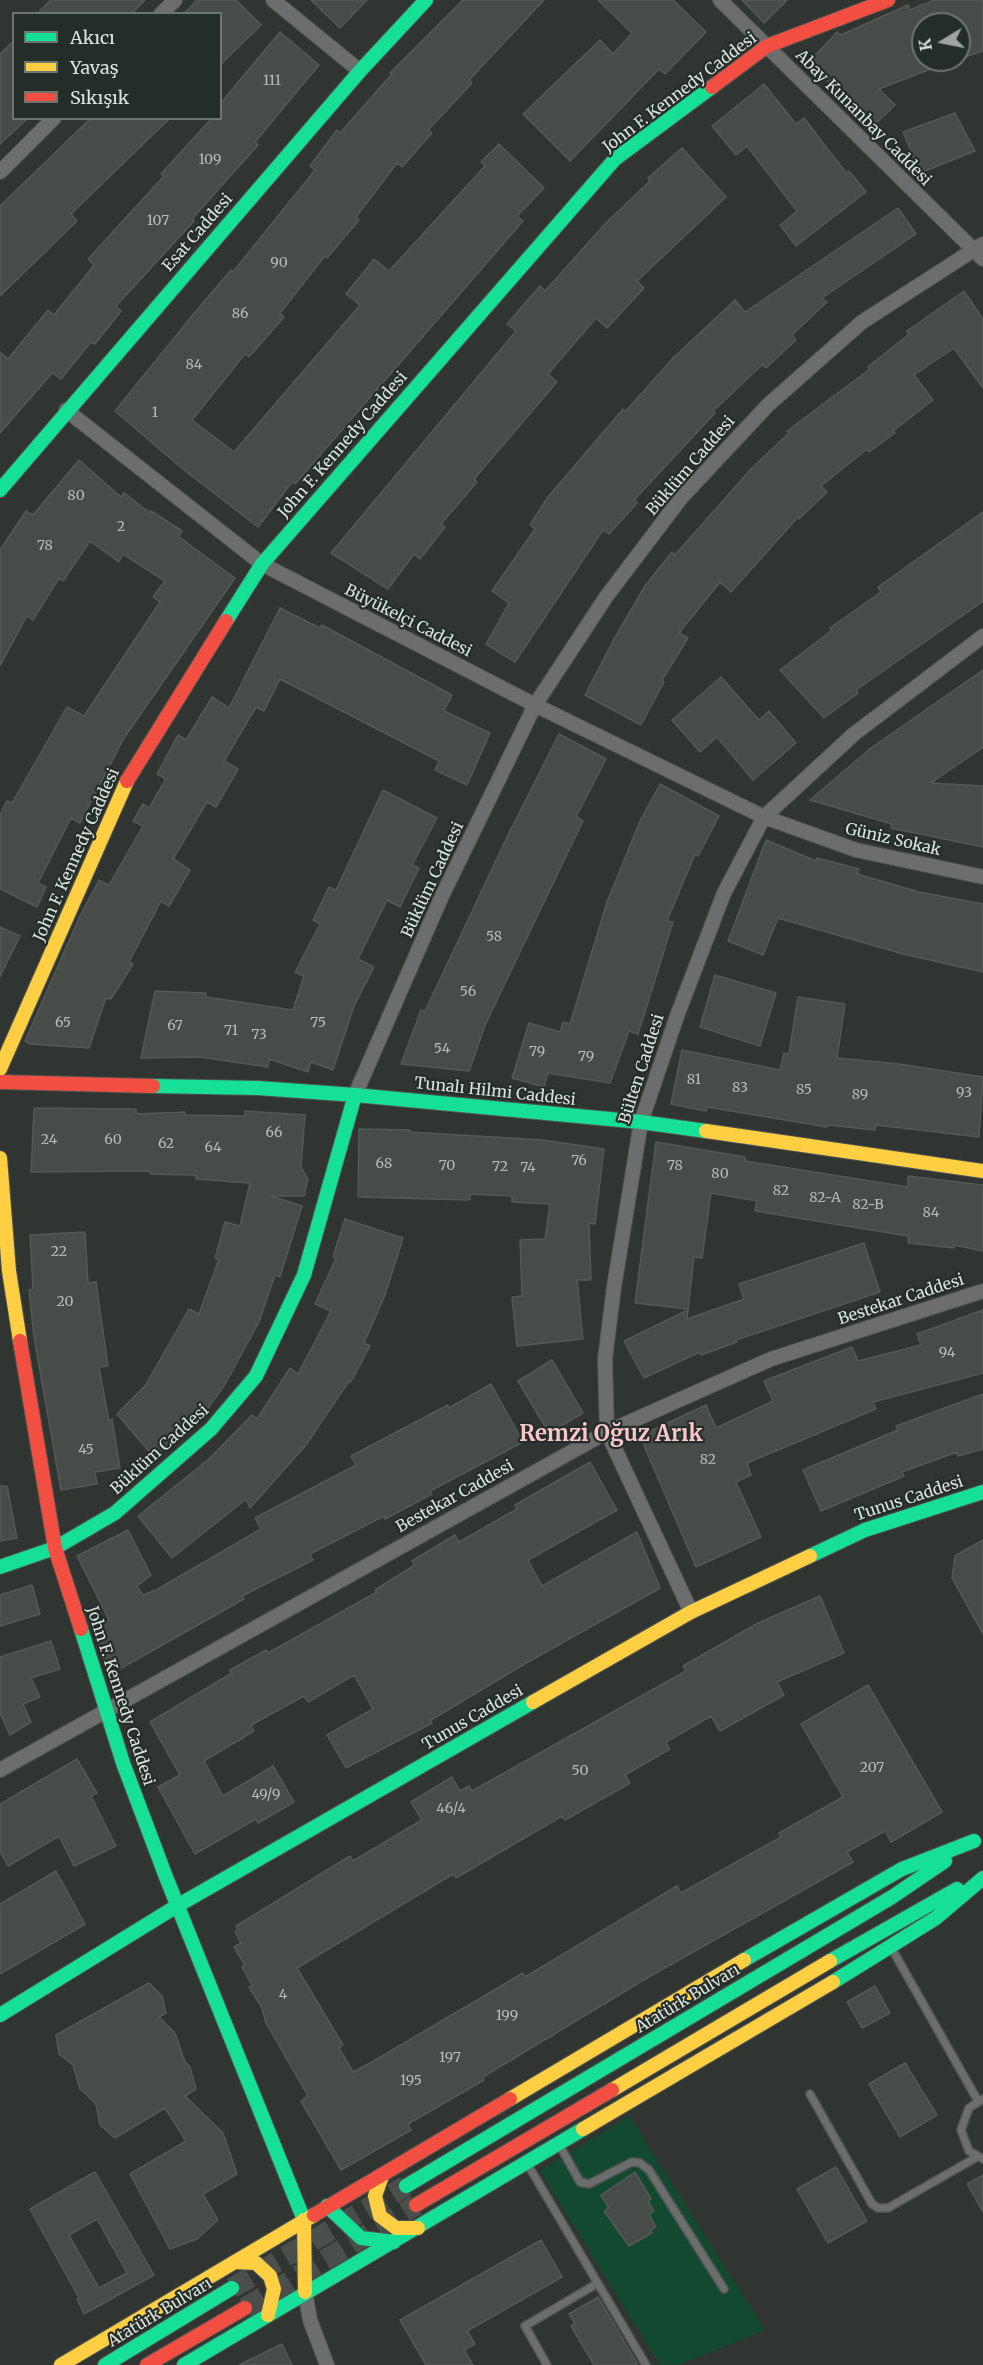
<!DOCTYPE html>
<meta charset="utf-8">
<style>
body{margin:0}
#map{position:relative;width:983px;height:2365px;overflow:hidden;background:#303532;font-family:Merriweather,serif}
canvas{display:block}
.legend{position:absolute;left:12px;top:12px;width:210px;height:108px;box-sizing:border-box;background:#242d27;border:2px solid #6d7570;margin:0;padding:8px 10px;list-style:none;font-size:18px;color:#dbe1dd}
.legend li{display:flex;align-items:center;gap:12px;height:30px}
.legend b{width:30px;border:2px solid #6d7570}
.north{position:absolute;left:911px;top:12px;width:60px;height:60px;box-sizing:border-box;background:#242d27;border:2px solid #6d7570;border-radius:50%;rotate:260deg;font-size:16px;font-weight:700;line-height:24px;text-align:center;color:#dbe1dd}
.north::after{content:'';display:block;margin:auto;width:21px;height:27px;background:#9fa5a1;clip-path:polygon(50% 0,100% 100%,50% 72%,0 100%)}
</style>
<div id="map">
<canvas width="983" height="2365"></canvas>
<ul class="legend">
<li><b style="height:8px;background:#16e098"></b>Akıcı</li>
<li><b style="height:8px;background:#ffcf43"></b>Yavaş</li>
<li><b style="height:8px;background:#f24e42"></b>Sıkışık</li>
</ul>
<div class="north">K</div>
</div>
<script>
const context = document.querySelector('canvas').getContext('2d');
context.lineJoin = 'round';
function fillPath(path, color) { context.fillStyle = color; context.fill(path, 'evenodd'); }
const toPath = rows => new Path2D(rows.map(r => 'M' + r).join(''));
function strokePath(path, color, width, dash) { context.strokeStyle = color; context.lineWidth = width; context.lineCap = dash ? 'butt' : 'round'; context.setLineDash(dash || []); context.stroke(path); }
function label(font, color, halo, rows, align = 'center') {
  context.font = font + ' Merriweather,serif'; context.lineWidth = 4.5; context.setLineDash([]); context.textBaseline = 'middle'; context.strokeStyle = halo; context.fillStyle = color; for (const [text, x, y, turn = 0] of rows) {
    context.save(); context.translate(x, y); context.rotate((+turn || 0) * Math.PI / 180); context.textAlign = isNaN(turn) ? turn : align; if (halo) context.strokeText(text, 0, 0); context.fillText(text, 0, 0); context.restore();
  }
}
fillPath(toPath([
 [629,2116,765,2330,679,2365,660,2365,540,2171]
]), '#144931');
const building = toPath([
 [51,0,145,0,131,14,37,14,51,0],
 [197,0,236,0,261,25,220,65,220,14,184,14,197,0],
 [311,0,367,0,340,28,311,0],
 [463,0,544,0,469,80,472,83,428,130,432,133,402,167,397,163,356,217,359,220,327,258,325,256,280,313,284,317,249,357,245,354,192,420,234,452,360,305,346,294,374,259,389,271,485,166,481,162,499,144,544,188,517,216,523,221,295,484,292,482,258,527,184,470,115,411,196,311,231,270,233,272,315,170,310,166,337,130,340,133,392,74,390,73,463,0],
 [598,0,673,0,706,32,665,74,659,69,570,161,523,114,600,40,613,54,632,33,598,0],
 [742,0,787,0,764,23,742,0],
 [934,0,983,0,983,51,959,59,959,24,923,24,923,60,951,61,879,89,895,105,873,126,809,62,837,32,841,35,908,5,910,10,934,0],
 [280,32,319,65,255,142,258,145,192,219,194,221,116,306,121,311,95,344,91,342,61,379,52,373,0,433,0,352,8,359,48,310,54,315,94,265,88,259,164,176,161,174,212,118,220,118,220,104,280,32],
 [14,41,14,118,28,118,0,144,0,54,14,41],
 [764,84,796,124,804,118,846,173,849,171,866,192,796,246,780,225,797,211,747,146,736,155,712,126,764,84],
 [955,113,975,151,920,173,903,132,955,113],
 [91,118,170,118,71,214,77,221,0,296,0,206,91,118],
 [682,148,726,197,637,281,644,288,607,328,596,318,548,374,557,382,474,479,477,482,441,524,445,527,420,559,414,554,388,589,331,553,516,331,507,324,540,286,545,291,605,224,650,181,648,178,682,148],
 [898,208,916,234,822,298,827,302,792,335,796,340,766,368,763,364,713,411,715,413,634,500,637,503,609,534,603,530,515,662,486,644,509,603,492,591,535,529,530,525,548,497,623,409,626,411,673,358,735,300,745,312,898,208],
 [964,291,983,319,983,388,954,348,914,375,933,400,893,431,895,433,869,452,867,449,821,486,827,492,799,519,798,517,731,592,720,582,679,633,688,638,662,680,664,682,641,725,585,695,613,641,645,586,672,552,675,555,751,469,789,433,787,431,870,369,868,367,909,334,907,331,964,291],
 [79,460,121,497,124,493,150,513,151,511,182,531,179,537,235,578,124,738,80,823,71,818,38,883,46,887,37,907,0,889,0,815,7,801,12,803,67,707,84,716,160,602,153,597,165,581,123,554,119,562,90,541,63,581,59,578,33,620,27,616,0,666,0,550,26,511,33,515,79,460],
 [983,512,983,601,856,690,858,693,824,718,780,670,832,630,830,628,881,592,878,587,983,512],
 [280,608,320,628,322,625,452,695,444,711,490,733,467,785,435,770,439,761,280,679,264,711,256,707,224,761,238,769,216,807,207,802,173,859,190,870,169,906,161,901,129,962,133,964,111,999,106,998,89,1048,30,1044,25,1041,80,916,99,880,109,885,143,826,133,821,143,804,149,808,166,779,157,774,178,735,186,740,212,697,229,708,280,608],
 [983,670,983,747,931,783,983,786,983,847,891,828,892,824,810,800,871,748,983,670],
 [721,677,759,720,769,711,796,743,753,780,717,737,700,752,672,720,721,677],
 [559,734,606,759,576,817,583,821,486,1023,469,1071,401,1064,421,1010,425,1011,508,835,559,734],
 [660,784,719,816,698,856,695,854,667,921,673,922,638,1034,629,1031,610,1083,548,1073,544,1087,512,1078,529,1023,560,1032,563,1022,570,1024,607,902,640,821,660,784],
 [383,790,437,818,412,865,419,868,400,907,387,900,358,959,374,967,354,1006,333,1070,311,1062,308,1072,269,1059,268,1067,200,1057,141,1058,155,991,206,993,206,997,293,1010,304,976,295,972,320,924,313,920,329,887,336,890,383,790],
 [766,840,816,861,817,858,859,869,857,874,919,892,983,904,983,972,903,954,778,918,763,955,728,941,766,840],
 [0,927,20,936,0,977,0,927],
 [715,975,776,993,760,1046,700,1027,715,975],
 [798,997,845,1004,837,1058,899,1064,983,1077,979,1137,876,1125,875,1130,828,1125,827,1127,707,1107,706,1111,671,1104,682,1050,780,1070,784,1053,789,1054,798,997],
 [34,1108,136,1109,136,1114,185,1112,185,1115,245,1116,245,1111,305,1115,301,1167,308,1179,304,1196,271,1196,302,1206,280,1277,275,1275,259,1322,224,1386,202,1416,199,1414,154,1457,117,1414,145,1386,189,1309,199,1314,219,1259,215,1258,225,1222,240,1226,250,1183,196,1179,196,1175,150,1174,150,1171,31,1172,34,1108],
 [359,1129,410,1130,410,1132,543,1140,604,1149,595,1224,589,1223,591,1280,577,1280,583,1339,517,1346,512,1297,522,1296,520,1240,545,1239,550,1204,512,1202,512,1196,470,1194,470,1200,358,1197,359,1129],
 [656,1142,745,1157,745,1161,908,1187,908,1176,983,1185,983,1251,954,1245,954,1248,908,1243,908,1236,755,1211,757,1201,711,1193,702,1258,694,1257,688,1309,635,1303,656,1142],
 [345,1219,403,1238,385,1295,364,1343,370,1346,351,1382,349,1381,306,1445,250,1508,246,1499,172,1558,138,1516,209,1459,252,1415,257,1419,290,1368,298,1374,331,1311,315,1304,336,1258,333,1257,345,1219],
 [85,1232,88,1283,96,1282,108,1366,99,1367,109,1422,112,1419,120,1468,95,1472,97,1484,61,1490,34,1337,29,1290,33,1289,30,1235,85,1232],
 [864,1243,880,1292,736,1340,737,1342,701,1355,700,1352,644,1378,624,1341,688,1310,687,1319,744,1299,739,1284,864,1243],
 [983,1310,983,1373,873,1402,876,1409,747,1463,751,1475,736,1482,761,1537,696,1567,640,1436,706,1405,716,1428,773,1401,764,1381,852,1347,858,1361,921,1345,917,1334,983,1310],
 [552,1360,583,1413,549,1433,518,1381,552,1360],
 [491,1384,523,1442,430,1491,432,1494,385,1519,384,1516,310,1554,313,1560,242,1596,244,1599,109,1675,94,1629,109,1620,77,1556,128,1530,151,1575,137,1586,143,1595,158,1589,261,1529,255,1518,356,1465,351,1456,448,1405,449,1408,491,1384],
 [983,1394,983,1449,958,1456,957,1452,902,1472,904,1476,821,1511,803,1470,898,1430,896,1426,983,1394],
 [590,1462,617,1510,528,1560,542,1586,637,1532,660,1588,528,1662,431,1720,432,1723,346,1768,327,1735,373,1709,354,1675,308,1702,304,1696,251,1725,254,1731,204,1761,223,1796,273,1766,294,1802,258,1823,256,1819,195,1854,158,1787,180,1775,150,1722,232,1673,230,1670,266,1650,268,1653,377,1592,375,1590,415,1565,412,1561,455,1535,459,1542,517,1509,515,1505,590,1462],
 [0,1486,7,1486,17,1538,0,1541,0,1486],
 [983,1540,983,1634,952,1578,955,1556,983,1540],
 [32,1585,40,1614,0,1626,0,1595,32,1585],
 [820,1596,844,1653,777,1682,784,1695,720,1731,711,1716,666,1742,670,1749,625,1775,630,1783,565,1820,562,1816,456,1878,453,1874,297,1968,343,2045,339,2048,353,2072,372,2062,523,1973,525,1977,677,1886,681,1893,781,1837,779,1833,843,1797,801,1724,868,1685,942,1812,891,1842,885,1831,847,1852,853,1862,647,1978,483,2077,484,2080,408,2124,411,2130,341,2170,301,2101,308,2096,266,2023,262,2008,249,1987,252,1985,242,1967,245,1965,234,1947,241,1943,235,1932,238,1930,236,1926,350,1856,353,1861,422,1820,411,1802,452,1777,460,1791,469,1786,472,1791,686,1671,683,1666,758,1623,820,1596],
 [51,1641,60,1669,31,1678,40,1697,23,1704,31,1722,10,1735,0,1713,0,1657,51,1641],
 [77,1759,97,1793,91,1796,116,1846,74,1866,59,1836,8,1866,0,1851,0,1804,77,1759],
 [56,1871,85,1924,0,1974,0,1904,56,1871],
 [149,1983,162,1996,166,2013,159,2017,175,2033,185,2062,190,2067,196,2089,185,2096,223,2133,237,2174,203,2194,218,2220,197,2239,170,2249,130,2174,186,2141,165,2108,115,2138,100,2125,96,2104,80,2089,73,2065,59,2054,56,2035,149,1983],
 [875,1986,890,2013,862,2028,847,2002,875,1986],
 [905,2063,937,2115,900,2137,869,2084,905,2063],
 [836,2167,867,2221,828,2243,797,2189,836,2167],
 [95,2172,154,2275,84,2314,77,2299,79,2298,30,2209,95,2172],
 [97,2219,127,2273,99,2288,69,2235,97,2219],
 [635,2172,651,2199,648,2201,654,2211,649,2214,656,2227,650,2230,652,2233,629,2246,604,2211,609,2208,601,2195,635,2172],
 [983,2175,983,2212,967,2184,983,2175],
 [541,2240,562,2277,467,2331,475,2344,464,2350,473,2365,426,2365,400,2320,541,2240],
 [598,2297,638,2365,594,2365,571,2326,575,2324,569,2314,598,2297],
 [282,2344,292,2365,239,2365,282,2344]
]);
fillPath(building, '#474c49');
strokePath(building, '#545956', 1.5);
strokePath(toPath([
 [232,2288,406,2186],
 [245,2308,416,2205]
]), '#4a4f4c', 21, [21, 10]);
const lane = toPath([
 [892,1949,978,2101],
 [810,2094,872,2204,878,2208,888,2208,977,2157],
 [983,2099,969,2108,961,2130,969,2151,983,2159],
 [560,2146,580,2182,589,2184,632,2162,640,2163,649,2170,724,2289],
 [528,2165,646,2365],
 [547,2365,525,2326,598,2283]
]);
const street = toPath([
 [273,0,360,71],
 [720,0,983,259],
 [161,14,175,0],
 [0,172,54,118],
 [66,410,262,564,535,705,764,817,856,850,983,877],
 [355,1095,441,898,535,705,606,597,681,498,768,405,862,322,983,244],
 [691,1612,607,1432,605,1359,614,1287,641,1122,677,1016,724,893,764,817,854,734,983,636],
 [0,1770,607,1432,771,1359,983,1291],
 [305,2292,310,2320,327,2365]
]);
const fast = toPath([
 [0,490,360,71,426,0],
 [226,621,262,564,615,159,712,87],
 [153,1086,258,1088,355,1095,641,1122,706,1131],
 [810,1556,865,1530,983,1492],
 [0,1567,55,1548,115,1513,211,1429,256,1376,304,1275,355,1095],
 [81,1629,123,1763,166,1877,304,2220],
 [744,1960,902,1869,974,1841],
 [830,1961,957,1889],
 [833,1982,936,1918,983,1878],
 [0,2015,177,1906,533,1702],
 [406,2186,892,1897,945,1861],
 [327,2206,361,2238,394,2242],
 [105,2365,232,2288],
 [184,2365,583,2129]
]);
const slow = toPath([
 [0,1069,127,781],
 [706,1131,983,1171],
 [0,1158,9,1271,20,1341],
 [533,1702,691,1612,810,1556],
 [612,2090,830,1961],
 [510,2099,744,1960],
 [583,2129,833,1982],
 [382,2176,375,2196,380,2216,396,2228,418,2228],
 [304,2220,305,2292],
 [235,2262,256,2263,270,2276,274,2289,268,2315],
 [61,2365,314,2215]
]);
const jam = toPath([
 [712,87,767,46,888,0],
 [127,781,226,621],
 [0,1082,153,1086],
 [20,1341,55,1548,81,1629],
 [416,2205,612,2090],
 [314,2215,510,2099],
 [147,2365,245,2308]
]);
strokePath(lane, '#4f5451', 10);
strokePath(street, '#4f5451', 16);
strokePath(fast, '#4f5451', 16);
strokePath(slow, '#4f5451', 16);
strokePath(jam, '#4f5451', 16);
strokePath(lane, '#6b6e6c', 7);
strokePath(street, '#6b6e6c', 14);
strokePath(fast, '#16e098', 14);
strokePath(slow, '#ffcf43', 14);
strokePath(jam, '#f24e42', 14);
label('14px', '#b6bcb8', null, [
 ["111",272,81],
 ["109",210,160],
 ["107",158,221],
 ["90",279,263],
 ["86",240,314],
 ["84",194,365],
 ["1",155,413],
 ["80",76,496],
 ["2",121,527],
 ["78",45,546],
 ["58",494,937],
 ["56",468,992],
 ["65",63,1023],
 ["75",318,1023],
 ["67",175,1026],
 ["71",231,1031],
 ["73",259,1035],
 ["54",442,1049],
 ["79",537,1052],
 ["79",586,1057],
 ["81",694,1080],
 ["83",740,1088],
 ["85",804,1090],
 ["93",964,1093],
 ["89",860,1095],
 ["66",274,1133],
 ["24",49,1140],
 ["60",113,1140],
 ["62",166,1144],
 ["64",213,1148],
 ["76",579,1161],
 ["68",384,1164],
 ["70",447,1166],
 ["78",675,1166],
 ["72",500,1167],
 ["74",528,1168],
 ["80",720,1174],
 ["82",781,1191],
 ["82-A",825,1198],
 ["82-B",868,1205],
 ["84",931,1213],
 ["22",59,1252],
 ["20",65,1302],
 ["94",947,1353],
 ["45",86,1450],
 ["82",708,1460],
 ["207",872,1768],
 ["50",580,1771],
 ["49/9",266,1795],
 ["46/4",451,1809],
 ["4",283,1995],
 ["199",507,2016],
 ["197",450,2058],
 ["195",411,2081]
]);
label('16px', '#dbe1dd', '#242d27', [
 ["John F. Kennedy Caddesi",680,93,-37],
 ["Abay Kunanbay Caddesi",863,118,45],
 ["Esat Caddesi",198,233,-49],
 ["John F. Kennedy Caddesi",343,445,-49],
 ["Büklüm Caddesi",691,466,-49],
 ["Büyükelçi Caddesi",408,621,27],
 ["Güniz Sokak",893,840,13],
 ["John F. Kennedy Caddesi",77,855,-66],
 ["Büklüm Caddesi",433,880,-65],
 ["Bülten Caddesi",642,1069,-72],
 ["Tunalı Hilmi Caddesi",495,1092,6],
 ["Bestekar Caddesi",901,1300,-18],
 ["Büklüm Caddesi",160,1450,-42],
 ["Bestekar Caddesi",455,1497,-29],
 ["Tunus Caddesi",909,1499,-18],
 ["John F. Kennedy Caddesi",120,1696,72],
 ["Tunus Caddesi",473,1718,-30],
 ["Atatürk Bulvarı",688,1999,-31],
 ["Atatürk Bulvarı",160,2313,-31]
]);
label('bold 22px', '#fac6ca', '#242d27', [
 ["Remzi Oğuz Arık",611,1435]
]);
</script>
